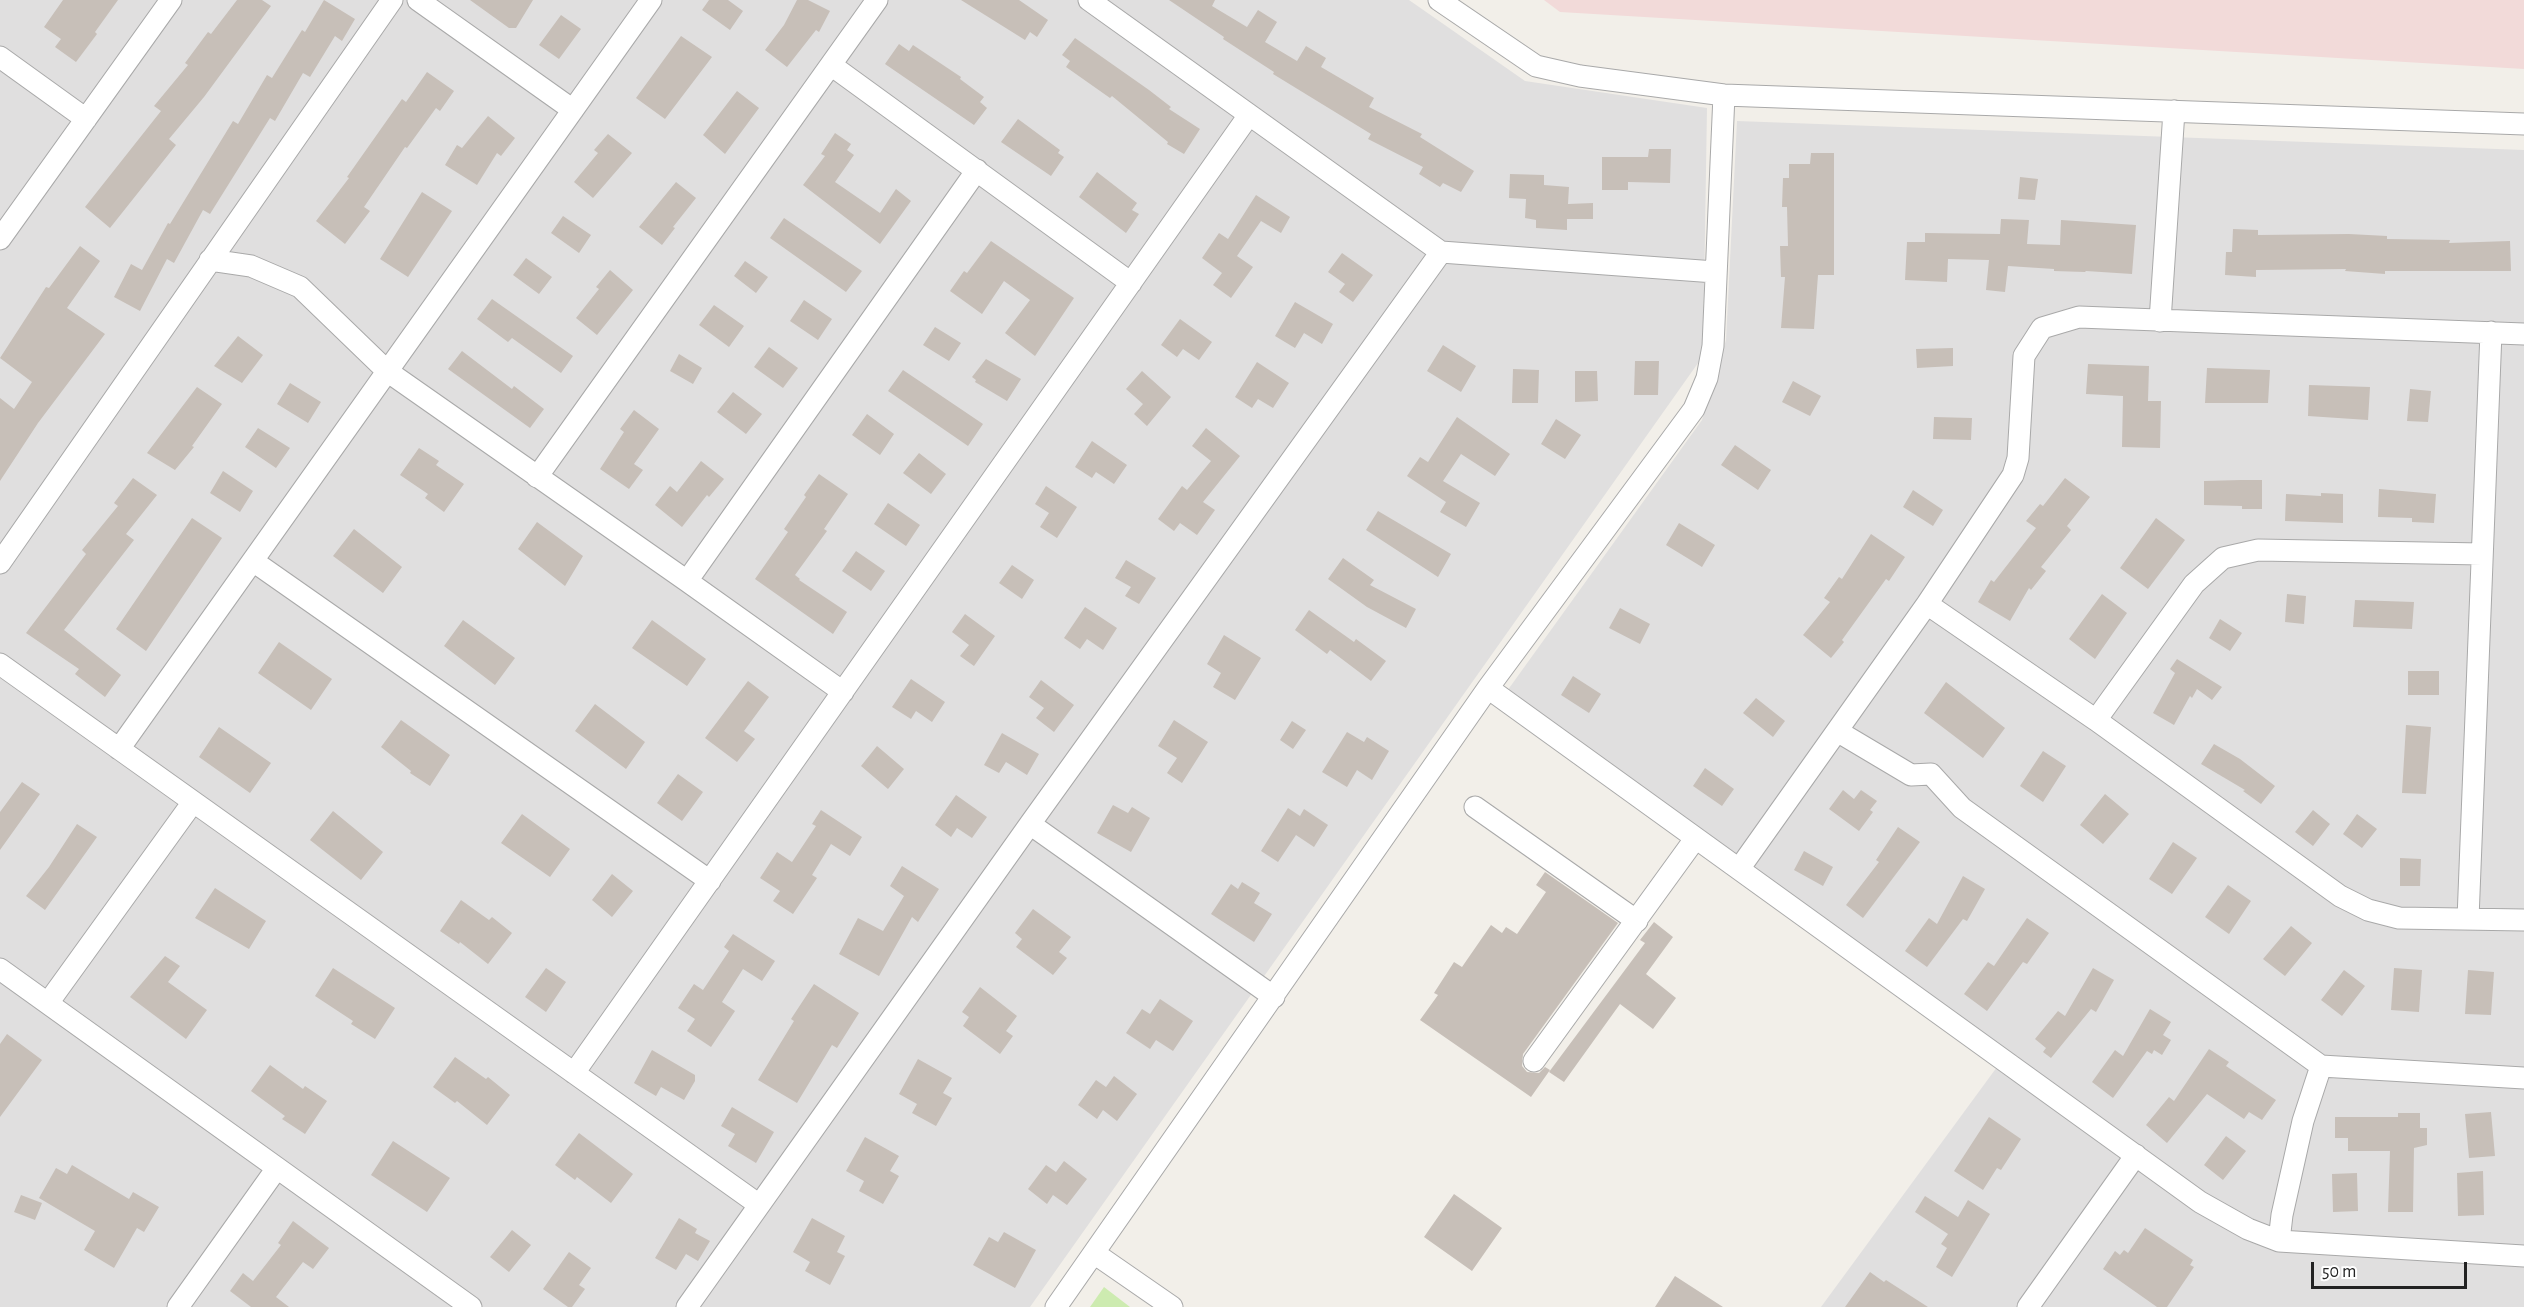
<!DOCTYPE html>
<style>
body{margin:0}
#map{position:relative;width:2524px;height:1307px;overflow:hidden;background:#f2efe9;font-family:"Alegreya Sans",sans-serif}
canvas{display:block}
.scale{position:absolute;left:2311px;top:1262px;width:156px;height:27px;box-sizing:border-box;border:3px solid #222;border-top:0;padding-left:8px;font-size:18px;line-height:21px;white-space:nowrap;color:#222;-webkit-text-stroke:4px #fff;paint-order:stroke}
</style>
<div id="map">
<canvas width="2524" height="1307"></canvas>
<div class="scale">50 m</div>
</div>
<script>
const context = document.querySelector('canvas').getContext('2d');
context.lineJoin = 'round';
function fillPath(path, color) { context.fillStyle = color; context.fill(path, 'evenodd'); }
const toPath = rows => new Path2D(rows.map(r => 'M' + r).join(''));
function strokePath(path, color, width, dash) { context.strokeStyle = color; context.lineWidth = width; context.lineCap = dash ? 'butt' : 'round'; context.setLineDash(dash || []); context.stroke(path); }
fillPath(toPath([
 [0,0,1409,0,1525,81,1707,108,1703,356,1030,1307,0,1307],
 [1737,121,2524,150,2524,1307,1821,1307,1997,1067,1497,705,1702,420,1726,340]
]), '#e0dfdf');
fillPath(toPath([
 [1544,0,2524,0,2524,69,1560,12]
]), '#f2dad9');
fillPath(toPath([
 [1104,1287,1130,1307,1090,1307]
]), '#cdebb0');
fillPath(toPath([
 [63,0,118,0,95,32,97,34,76,62,55,47,61,39,44,27],
 [237,0,262,0,271,6,204,97,169,139,176,145,110,228,85,207,161,111,154,106,188,65,185,63,208,32,211,34],
 [324,0,355,19,342,41,335,36,310,77,303,73,275,121,270,118,210,214,203,210,174,263,167,259,140,311,114,297,131,264,142,270,168,223,170,224,233,121,238,124,267,75,272,78,302,30,305,32],
 [470,0,533,0,516,28,509,28],
 [709,0,728,0,743,11,730,30,702,10],
 [797,0,808,0,830,11,819,32,816,30,787,67,765,50,784,25],
 [961,0,1019,0,1048,20,1037,37,1030,32,1025,40],
 [1169,0,1215,0,1212,6,1247,27,1258,10,1277,22,1265,42,1297,61,1306,46,1326,58,1321,67,1374,98,1369,107,1422,134,1420,137,1474,171,1461,192,1443,183,1440,187,1419,174,1423,167,1368,139,1371,134,1273,74,1274,72,1223,39,1224,37],
 [561,15,581,29,559,59,539,45],
 [681,36,712,57,665,119,636,98],
 [1075,38,1149,90,1171,107,1169,109,1200,129,1184,154,1167,144,1168,142,1112,96,1110,98,1066,67,1070,61,1062,55],
 [899,44,909,51,913,45,961,77,960,79,984,97,980,102,987,108,974,125,885,64],
 [427,72,454,91,440,111,436,108,407,148,405,147,364,207,370,211,345,244,316,221,349,178,347,177,402,99,406,102],
 [737,91,759,108,725,154,703,135],
 [488,116,515,138,501,156,497,153,477,185,445,165,457,145,462,148],
 [1018,119,1060,150,1058,153,1064,157,1051,176,1001,142],
 [835,133,851,144,847,150,854,155,835,182,880,213,896,189,911,201,880,244,803,185,825,156,821,154],
 [608,134,632,153,593,198,574,182,598,153,594,150],
 [1649,149,1671,149,1670,183,1628,182,1628,190,1602,190,1602,157,1648,157],
 [1811,153,1834,153,1834,275,1818,275,1814,329,1781,328,1785,277,1781,277,1780,246,1788,246,1787,207,1782,207,1783,178,1789,178,1789,164,1810,164],
 [1097,172,1137,203,1132,210,1139,214,1126,233,1079,197],
 [1510,174,1544,175,1544,185,1569,187,1568,204,1593,203,1593,219,1567,219,1567,230,1536,228,1536,220,1525,218,1526,199,1509,198],
 [2020,177,2038,179,2035,200,2018,199],
 [676,182,696,198,673,227,675,228,662,245,639,227],
 [422,192,452,211,408,277,380,259],
 [1256,195,1290,217,1281,233,1261,221,1237,256,1253,267,1231,298,1213,285,1222,273,1202,258,1219,233,1228,239],
 [563,216,591,235,579,253,551,233],
 [784,218,862,271,846,292,770,238],
 [2001,219,2029,220,2027,244,2060,245,2061,220,2136,225,2132,274,2086,271,2085,272,2054,271,2054,269,2008,266,2005,292,1986,290,1989,260,1948,259,1947,282,1905,280,1907,242,1925,242,1925,233,2000,234],
 [2233,229,2258,230,2258,235,2349,234,2387,236,2387,239,2450,240,2449,243,2510,241,2511,271,2385,271,2385,274,2345,271,2346,269,2256,270,2256,277,2225,275,2226,252,2232,252],
 [991,241,1074,298,1035,356,1005,333,1030,300,1004,281,982,314,950,291,964,271,967,273],
 [80,246,100,261,67,308,105,334,38,423,0,481,0,398,14,409,32,382,0,358,46,287,49,288],
 [1342,253,1373,275,1353,302,1339,292,1345,284,1328,272],
 [526,258,552,277,539,294,513,275],
 [745,261,768,277,756,293,734,276],
 [610,270,633,290,597,335,576,318,599,289,596,287],
 [492,299,573,356,561,373,512,338,508,342,477,319],
 [804,300,832,319,818,340,790,321],
 [1295,302,1333,324,1322,344,1304,333,1295,348,1275,336],
 [714,305,744,326,729,347,699,325],
 [1180,319,1212,342,1199,360,1183,349,1177,357,1161,345],
 [935,327,961,343,949,361,923,345],
 [238,336,263,355,242,383,214,366],
 [1443,345,1476,366,1461,392,1427,371],
 [769,347,798,368,783,388,754,367],
 [1953,348,1953,366,1917,368,1916,349],
 [462,351,512,389,514,386,544,409,530,428,448,369],
 [679,354,702,368,693,384,670,371],
 [986,359,1021,379,1007,401,975,382,976,380,972,377],
 [1635,361,1659,361,1658,395,1634,395],
 [1257,362,1289,383,1273,408,1258,399,1252,408,1235,397],
 [2088,364,2149,366,2148,401,2161,401,2160,448,2122,447,2123,396,2086,394],
 [2207,368,2270,370,2268,403,2205,403],
 [1513,369,1539,370,1538,403,1512,403],
 [903,370,983,424,968,446,888,391],
 [1142,371,1171,397,1147,426,1134,414,1143,404,1126,389],
 [1575,371,1597,371,1598,401,1575,402],
 [1793,381,1821,396,1810,416,1782,402],
 [290,383,321,402,308,423,277,404],
 [2309,385,2370,387,2368,420,2308,416],
 [197,387,222,404,192,446,194,447,175,470,147,453],
 [2410,389,2431,391,2428,422,2407,421],
 [733,392,762,414,746,434,717,412],
 [634,410,659,429,634,464,643,470,629,489,600,469,624,432,620,429],
 [867,414,894,434,880,455,852,435],
 [1457,417,1510,454,1495,476,1461,454,1443,481,1480,503,1466,527,1440,512,1446,502,1407,476,1420,457,1428,462],
 [1934,417,1972,418,1971,440,1933,439],
 [1556,419,1581,435,1565,459,1541,444],
 [258,428,290,448,276,468,245,447],
 [1206,428,1240,456,1203,502,1215,510,1197,535,1180,523,1174,531,1158,519,1182,486,1187,490,1211,461,1192,446],
 [1092,441,1127,465,1114,484,1096,472,1092,478,1075,467],
 [1735,445,1771,470,1758,490,1721,465],
 [419,448,439,461,436,465,464,484,444,512,425,498,428,494,400,475],
 [919,453,946,474,931,494,903,473],
 [701,461,724,479,709,497,707,495,682,527,655,505,670,486,677,492],
 [223,471,253,491,240,512,210,493],
 [819,474,848,494,824,529,827,531,795,575,800,579,799,580,847,612,833,634,755,579,788,532,784,529,806,497,804,495],
 [133,478,157,495,126,534,134,540,64,630,121,675,105,697,75,674,79,669,26,633,86,554,82,550,118,506,114,503],
 [2065,478,2090,497,2067,526,2071,530,2041,567,2046,571,2031,590,2029,588,2010,621,1978,602,1991,580,1994,582,2036,528,2026,521,2040,504,2043,506],
 [2241,480,2262,480,2262,509,2242,509,2242,506,2204,505,2204,481],
 [1046,486,1077,507,1057,538,1040,527,1049,513,1035,504],
 [2379,489,2436,494,2434,523,2412,522,2412,518,2378,517],
 [1913,490,1943,510,1933,526,1903,507],
 [2321,493,2343,494,2343,523,2285,521,2286,494,2321,496],
 [888,503,920,525,906,546,874,524],
 [1378,511,1451,554,1438,577,1366,530],
 [192,518,222,538,146,651,116,629],
 [2156,518,2185,540,2148,589,2120,568],
 [537,522,583,556,565,586,518,549],
 [1679,523,1715,545,1702,567,1666,545],
 [354,529,402,567,383,593,333,556],
 [1871,534,1905,557,1889,581,1886,579,1842,640,1844,642,1831,658,1803,635,1830,602,1824,598,1839,577,1842,579],
 [856,551,885,571,871,591,842,571],
 [1343,558,1374,580,1370,585,1416,609,1406,628,1367,607,1328,579],
 [1126,560,1156,578,1139,604,1125,596,1131,587,1115,578],
 [1012,565,1034,580,1022,599,999,583],
 [2102,594,2127,613,2095,659,2069,639],
 [2287,594,2306,596,2304,624,2285,622],
 [2355,600,2414,602,2412,629,2353,627],
 [1085,607,1117,628,1103,650,1087,639,1080,649,1064,638],
 [1620,608,1650,624,1640,644,1609,628],
 [1309,610,1354,642,1356,639,1386,661,1371,681,1330,650,1327,654,1295,630],
 [965,614,995,636,974,666,960,656,969,645,952,632],
 [2220,619,2242,633,2230,651,2209,638],
 [463,620,515,658,495,685,444,646],
 [652,620,706,659,687,686,632,648],
 [1224,635,1261,658,1235,700,1213,687,1221,673,1207,664],
 [279,642,332,679,311,710,258,673],
 [2177,659,2222,687,2212,700,2197,689,2192,698,2190,696,2174,725,2153,713,2175,673,2170,669],
 [2408,671,2439,671,2439,695,2408,695],
 [1573,676,1601,694,1589,713,1561,695],
 [911,679,945,702,932,722,916,711,911,719,892,707],
 [1041,680,1074,705,1054,732,1036,718,1044,708,1029,697],
 [748,681,769,697,744,731,755,739,737,762,705,738],
 [1946,682,2005,728,1983,758,1924,713],
 [1756,698,1785,721,1773,737,1743,713],
 [595,704,645,742,626,769,575,731],
 [401,720,450,755,430,786,410,773,411,771,381,747],
 [1174,720,1208,742,1182,783,1167,773,1177,758,1158,746],
 [1292,721,1306,730,1293,749,1280,740],
 [2406,725,2431,727,2426,794,2402,793],
 [219,727,271,763,250,793,199,757],
 [1347,732,1364,742,1367,737,1389,751,1372,780,1357,770,1347,787,1322,772],
 [1002,733,1039,754,1027,775,1006,762,999,773,984,765],
 [2214,744,2240,759,2275,786,2261,804,2243,791,2245,790,2201,764],
 [877,746,904,769,888,789,861,766],
 [2043,751,2066,766,2043,802,2020,786],
 [1705,768,1734,789,1722,806,1693,786],
 [678,774,703,792,682,821,657,803],
 [22,782,40,794,0,850,0,812],
 [1843,790,1854,799,1861,790,1877,801,1870,810,1873,812,1859,831,1829,809],
 [2105,794,2129,814,2103,844,2080,825],
 [956,795,987,817,972,838,957,828,951,837,935,825],
 [1113,805,1128,813,1132,807,1150,818,1131,852,1097,833],
 [1288,808,1300,816,1304,809,1328,825,1314,847,1296,835,1278,862,1261,851],
 [821,810,862,837,850,856,831,844,812,875,817,878,793,914,773,901,780,891,760,878,777,852,792,862,816,826,812,824],
 [2313,810,2330,824,2313,846,2295,832],
 [333,811,383,852,361,880,310,840],
 [522,814,570,849,550,877,501,843],
 [2357,814,2377,829,2362,848,2343,834],
 [77,824,97,837,45,910,26,896,49,867],
 [1898,827,1920,842,1863,918,1846,905,1879,862,1876,860],
 [2173,842,2197,858,2172,894,2149,879],
 [1804,851,1833,867,1823,886,1794,870],
 [2400,858,2421,859,2420,886,2400,886],
 [902,866,939,889,918,922,912,917,879,976,839,954,858,918,883,931,904,896,890,886],
 [1545,872,1618,923,1523,1054,1522,1066,1527,1072,1539,1073,1545,1067,1550,1070,1531,1097,1420,1020,1438,995,1434,993,1454,962,1462,967,1491,925,1502,933,1506,927,1517,934,1546,892,1536,885],
 [612,874,633,891,612,917,592,900],
 [1963,876,1985,889,1967,921,1963,919,1927,967,1905,951,1929,918,1937,924],
 [1242,882,1260,893,1254,903,1272,914,1254,942,1211,914,1231,884,1238,889],
 [2228,885,2251,901,2229,934,2205,917],
 [215,888,266,921,249,949,195,918],
 [461,900,489,920,492,917,512,933,488,964,460,942,459,944,440,931],
 [1033,909,1071,937,1059,952,1067,958,1053,975,1016,947,1022,939,1015,933],
 [2027,918,2049,933,2027,964,2023,962,1987,1011,1964,994,1988,962,1994,966],
 [1654,922,1673,937,1646,974,1676,998,1653,1029,1620,1004,1564,1082,1549,1072,1645,943,1640,940],
 [2291,926,2312,943,2285,976,2263,959],
 [733,934,775,961,762,981,743,969,722,1002,735,1011,711,1047,687,1031,695,1019,678,1008,694,984,703,990,729,951,724,947],
 [165,956,180,966,168,982,207,1010,186,1039,130,997],
 [333,968,395,1008,375,1039,351,1024,353,1021,315,996],
 [546,968,566,982,546,1012,525,997],
 [2093,968,2114,980,2096,1012,2091,1009,2051,1058,2043,1052,2046,1048,2035,1039,2058,1011,2065,1016],
 [2394,968,2422,970,2419,1012,2391,1010],
 [2344,970,2365,986,2342,1016,2321,1000],
 [2468,970,2494,972,2491,1015,2465,1014],
 [814,984,859,1013,837,1048,832,1045,797,1103,758,1080,794,1021,791,1019],
 [980,987,1017,1016,1006,1031,1013,1036,1000,1054,963,1026,969,1017,962,1012],
 [1160,999,1193,1021,1173,1051,1156,1040,1150,1049,1126,1033,1142,1009,1150,1014],
 [2150,1009,2171,1022,2163,1035,2171,1040,2162,1055,2154,1050,2152,1054,2147,1051,2113,1098,2092,1082,2115,1050,2123,1056],
 [7,1034,42,1060,0,1117,0,1044],
 [2209,1049,2229,1062,2226,1066,2276,1100,2262,1120,2249,1112,2244,1119,2207,1094,2167,1143,2146,1125,2169,1097,2174,1101],
 [652,1050,695,1075,695,1081,684,1100,661,1087,656,1096,634,1083],
 [455,1057,486,1079,488,1077,510,1095,487,1125,457,1101,455,1103,433,1087],
 [918,1059,952,1078,943,1093,952,1098,936,1126,912,1113,917,1104,899,1094],
 [270,1065,303,1089,305,1086,327,1101,305,1134,282,1119,285,1116,251,1091],
 [1114,1076,1137,1094,1117,1121,1103,1110,1097,1119,1078,1105,1096,1080,1106,1087],
 [732,1107,774,1132,756,1163,728,1146,735,1134,721,1126],
 [2491,1112,2495,1156,2469,1158,2465,1114],
 [2398,1113,2420,1113,2420,1128,2427,1128,2427,1145,2414,1148,2413,1212,2388,1212,2390,1151,2348,1151,2348,1138,2335,1138,2335,1117,2398,1117],
 [1989,1117,2021,1139,2001,1170,1997,1168,1983,1190,1954,1171],
 [579,1133,633,1174,611,1203,577,1177,575,1180,555,1165],
 [2226,1136,2246,1151,2223,1180,2204,1165],
 [865,1137,899,1156,890,1171,899,1176,883,1204,859,1191,864,1181,846,1171],
 [393,1141,450,1178,427,1212,371,1175],
 [1064,1161,1087,1179,1067,1205,1053,1195,1047,1204,1028,1189,1046,1165,1056,1172],
 [72,1165,129,1199,133,1192,159,1207,144,1232,137,1228,114,1268,84,1250,95,1231,39,1198,56,1168,67,1174],
 [2483,1171,2484,1215,2458,1216,2457,1173],
 [2357,1173,2358,1211,2333,1212,2332,1174],
 [1454,1194,1502,1228,1472,1271,1424,1237],
 [21,1195,42,1203,35,1220,14,1212],
 [1925,1196,1958,1217,1968,1200,1990,1214,1952,1277,1936,1267,1947,1248,1941,1244,1948,1234,1915,1212],
 [679,1218,697,1229,695,1233,710,1241,698,1261,686,1254,676,1270,655,1258],
 [812,1218,845,1236,837,1252,845,1256,830,1285,805,1271,810,1262,793,1252],
 [293,1221,329,1248,313,1269,303,1262,276,1297,289,1307,251,1307,230,1291,243,1273,253,1281,281,1245,278,1243],
 [2145,1228,2193,1260,2190,1265,2194,1267,2167,1307,2157,1307,2103,1269,2115,1251,2120,1255,2124,1250,2128,1253],
 [512,1230,531,1245,509,1272,490,1257],
 [1004,1232,1036,1250,1015,1288,973,1265,989,1237,998,1242],
 [569,1252,591,1268,579,1285,585,1289,572,1307,568,1307,543,1289],
 [1870,1272,1884,1282,1886,1280,1928,1307,1845,1307],
 [1675,1276,1723,1307,1655,1307]
]), '#c7bfb8');
const minor = toPath([
 [418,0,573,110],
 [1089,0,1441,252],
 [1439,0,1536,66,1580,76,1724,95,2524,124],
 [0,57,86,119],
 [831,65,1131,283],
 [0,239,171,0],
 [210,260,251,266,300,287,387,371,687,581,843,692],
 [2160,321,2174,111],
 [537,477,877,0],
 [253,561,710,881],
 [0,563,392,0],
 [687,581,977,170],
 [1927,604,2096,720,2340,896,2368,910,2399,918,2524,920],
 [0,664,758,1204],
 [1488,688,2200,1202,2248,1229,2279,1241,2524,1256],
 [2096,720,2194,584,2223,558,2258,550,2482,554],
 [1837,731,1911,775,1931,774,1962,808,2321,1066,2524,1078],
 [119,749,651,0],
 [1475,807,1637,921],
 [1030,824,1274,997],
 [1739,869,1927,604,2013,475,2018,458,2024,356,2042,328,2079,317,2524,334],
 [2468,919,2491,332],
 [0,969,471,1307],
 [48,1003,193,802],
 [1534,1061,1695,839],
 [574,1073,1249,115],
 [2279,1241,2282,1215,2303,1121,2321,1066],
 [1094,1253,1172,1307],
 [178,1307,277,1168],
 [687,1307,1030,824,1441,252,1715,272],
 [1056,1307,1488,688,1694,409,1707,378,1713,346,1724,95],
 [2028,1307,2136,1155]
]);
strokePath(minor, '#a9a9a9', 23);
strokePath(minor, '#fff', 21);
</script>
